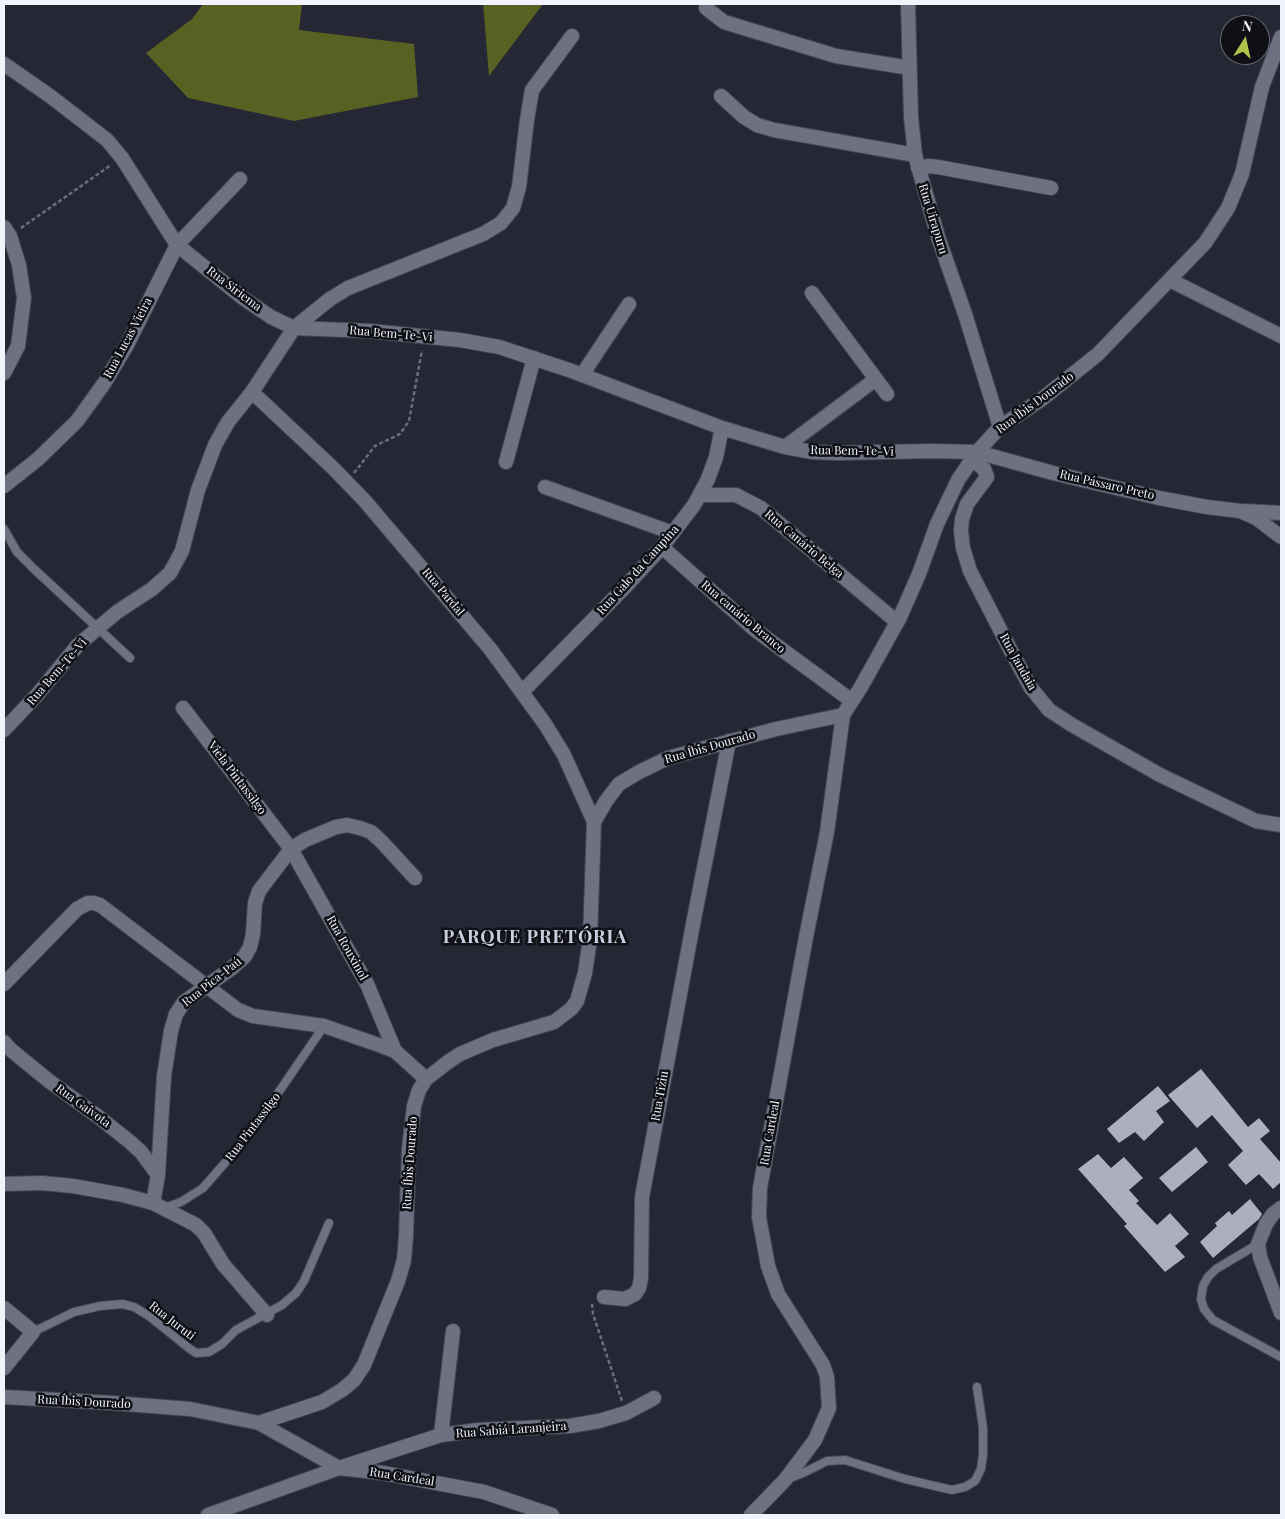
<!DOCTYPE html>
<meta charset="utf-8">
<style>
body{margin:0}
#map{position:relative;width:1285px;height:1519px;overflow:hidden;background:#252734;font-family:"Playfair Display",serif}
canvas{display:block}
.frame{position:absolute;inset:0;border:5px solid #f2f4fd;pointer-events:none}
.north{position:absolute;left:1220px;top:15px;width:50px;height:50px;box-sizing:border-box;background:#0f1016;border:1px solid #6a6b72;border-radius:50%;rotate:10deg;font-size:14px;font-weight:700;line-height:20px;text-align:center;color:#f2f4fd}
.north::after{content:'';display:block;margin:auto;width:18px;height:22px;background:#b2c34c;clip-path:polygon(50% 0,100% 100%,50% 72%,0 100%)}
</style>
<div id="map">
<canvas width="1285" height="1519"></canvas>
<div class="frame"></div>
<div class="north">N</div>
</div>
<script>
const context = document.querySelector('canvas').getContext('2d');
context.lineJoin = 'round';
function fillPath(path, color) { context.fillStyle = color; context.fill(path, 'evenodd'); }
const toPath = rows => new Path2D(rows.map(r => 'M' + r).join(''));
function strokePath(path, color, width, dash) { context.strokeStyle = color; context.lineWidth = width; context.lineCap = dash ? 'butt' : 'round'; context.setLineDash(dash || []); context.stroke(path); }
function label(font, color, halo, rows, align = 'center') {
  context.font = font + ' "Playfair Display",serif'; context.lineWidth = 5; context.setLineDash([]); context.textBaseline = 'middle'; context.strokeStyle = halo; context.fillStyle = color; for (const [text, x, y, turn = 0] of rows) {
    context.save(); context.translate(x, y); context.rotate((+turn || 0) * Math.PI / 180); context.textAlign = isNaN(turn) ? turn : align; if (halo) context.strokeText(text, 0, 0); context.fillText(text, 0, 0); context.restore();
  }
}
fillPath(toPath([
 [203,4,302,4,299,30,414,44,418,97,294,121,188,98,146,53,192,19],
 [483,4,543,4,489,76]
]), '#586122');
fillPath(toPath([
 [1201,1069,1248,1127,1259,1118,1270,1131,1260,1139,1281,1163,1281,1182,1273,1189,1259,1174,1246,1185,1228,1165,1243,1151,1212,1115,1197,1128,1168,1095],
 [1158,1086,1170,1101,1156,1111,1164,1122,1144,1141,1135,1132,1119,1143,1107,1129],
 [1196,1147,1208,1162,1172,1192,1159,1178],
 [1098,1154,1111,1168,1124,1157,1143,1178,1129,1190,1139,1201,1136,1203,1157,1225,1170,1213,1189,1234,1175,1246,1185,1257,1165,1272,1124,1226,1127,1224,1078,1169],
 [1250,1199,1262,1214,1259,1219,1213,1258,1200,1242,1217,1226,1215,1223,1229,1211,1232,1215]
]), '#adafc1');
const service = toPath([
 [4,529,17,552,34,569,130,658],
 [164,1208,181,1202,203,1188,237,1149,276,1096,324,1026],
 [1258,1244,1216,1269,1208,1277,1203,1286,1201,1299,1204,1309,1213,1320,1281,1357],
 [33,1332,74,1312,100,1306,122,1304,134,1307,149,1316,190,1349,196,1353,209,1352,222,1344,236,1330,282,1305,296,1293,304,1281,329,1223],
 [787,1479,803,1473,827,1461,845,1460,905,1479,952,1490,965,1487,975,1481,981,1469,983,1454,983,1428,977,1387]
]);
const minor = toPath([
 [908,4,911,117,915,155,938,237,965,314,1000,427],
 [706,8,724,22,836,56,910,68],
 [4,64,50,96,107,140,122,158,177,245,243,298,271,317,294,328,370,331,460,340,499,347,569,370,722,428,785,447,812,452,838,453,931,451,977,452,1053,473,1159,498,1207,507,1240,511,1256,518,1281,537],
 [721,96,744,117,757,125,774,130,915,155],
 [918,168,928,166,938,167,1051,188],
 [1170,280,1281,336],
 [812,293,887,394],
 [582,375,629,304],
 [252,392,333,468,365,501,491,650,545,724,564,755,594,822],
 [785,447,876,379],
 [972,459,984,469,987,477,967,504,962,519,961,531,963,548,970,571,1010,649,1031,688,1049,710,1072,725,1160,775,1256,821,1281,825],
 [506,462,534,358],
 [4,486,38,459,77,421,105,382,127,345,177,245,240,179],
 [545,487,673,533],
 [700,495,736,495,761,508,897,622],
 [1245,511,1281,513],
 [662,547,754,629,852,701],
 [522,692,625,587,662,547,694,505,708,479,716,457,722,428],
 [183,708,291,849,367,984,395,1051],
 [4,730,37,695,78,645,117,612,152,589,170,573,182,551,198,490,215,445,228,422,252,392,294,328,330,299,348,288,483,234,501,223,513,208,519,187,527,120,532,90,572,36],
 [4,984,77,909,88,903,94,903,100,905,238,1010,253,1016,324,1026,379,1045,395,1051,426,1079],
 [4,1042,11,1050,49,1081,100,1118,130,1142,141,1152,158,1175],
 [4,1184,42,1183,73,1186,123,1195,153,1203],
 [1281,1208,1273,1214,1266,1224,1258,1244,1260,1257,1281,1313],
 [604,1297,625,1299,635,1294,639,1288,641,1278,642,1197,694,919,729,741],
 [4,1308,33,1332,4,1368],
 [267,1315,223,1264,204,1233,196,1225,153,1203,158,1175,164,1076,171,1031,176,1014,184,1002,232,968,245,956,250,947,253,934,255,903,259,891,291,849,305,840,336,827,347,825,360,828,371,832,381,841,415,878],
 [4,1397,113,1403,190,1409,259,1423,322,1402,342,1390,354,1380,364,1365,398,1281,404,1260,406,1236,409,1149,414,1106,419,1090,426,1079,448,1062,460,1054,493,1040,554,1022,571,1009,577,1001,585,973,590,939,594,822,606,801,619,784,639,772,668,758,776,729,843,715],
 [259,1423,339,1468,383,1473,484,1492,552,1515],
 [441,1435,453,1331],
 [208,1515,339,1468,441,1435,478,1430,570,1426,599,1421,626,1413,654,1398],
 [751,1515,785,1480,815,1440,829,1408,827,1377,823,1365,778,1294,768,1266,759,1217,760,1188,806,937,827,832,843,715,861,687,900,617,919,574,937,524,958,480,977,452,1000,427,1042,399,1098,354,1205,243,1228,208,1242,174,1262,87,1281,37]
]);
const tertiary = toPath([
 [4,227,10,236,19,265,24,298,18,346,4,373]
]);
strokePath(service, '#454652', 10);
strokePath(minor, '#454652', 16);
strokePath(tertiary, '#454652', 16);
strokePath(toPath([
 [21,228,111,165],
 [354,473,375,446,400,434,409,421,422,350],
 [592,1304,593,1314,622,1401]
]), '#6c6e79', 2.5, [4, 2.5]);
strokePath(service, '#6e7181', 8);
strokePath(minor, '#6e7181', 14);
strokePath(tertiary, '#6e7181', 14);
label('12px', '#f2f4fd', '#0f1016', [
 ["Rua Uirapuru",933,219,73],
 ["Rua Siriema",234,289,37],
 ["Rua Bem-Te-Vi",391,334,5],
 ["Rua Lucas Vieira",128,338,-62],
 ["Rua Íbis Dourado",1035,403,-37],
 ["Rua Bem-Te-Vi",852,451,1],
 ["Rua Pássaro Preto",1107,485,13],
 ["Rua Canário Belga",804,544,40],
 ["Rua Galo da Campina",638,570,-48],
 ["Rua Pardal",443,592,50],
 ["Rua canário Branco",743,617,40],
 ["Rua Jandaia",1018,662,61],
 ["Rua Bem-Te-Vi",57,672,-49],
 ["Rua Íbis Dourado",710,747,-16],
 ["Viela Pintassilgo",237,778,53],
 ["Rua Rouxinol",347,948,61],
 ["Rua Pica-Paú",212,982,-38],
 ["Rua Tiziu",660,1096,-80],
 ["Rua Gaivota",83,1106,36],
 ["Rua Pintassilgo",253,1127,-53],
 ["Rua Cardeal",770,1133,-80],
 ["Rua Íbis Dourado",410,1163,-86],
 ["Rua Juruti",172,1321,38],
 ["Rua Íbis Dourado",84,1402,3],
 ["Rua Sabiá Laranjeira",511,1430,-4],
 ["Rua Cardeal",402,1477,9]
]);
context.letterSpacing = '1px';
label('bold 18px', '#cbcee0', '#0f1016', [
 ["PARQUE PRETÓRIA",535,937]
]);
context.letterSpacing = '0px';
</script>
